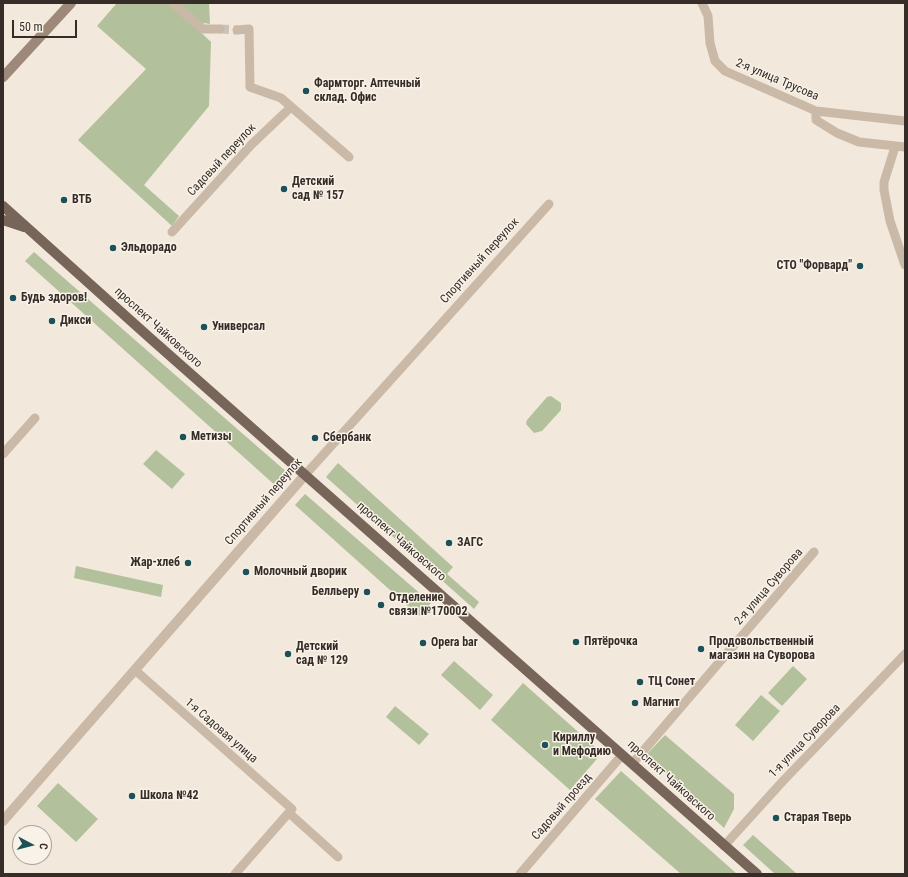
<!DOCTYPE html>
<meta charset="utf-8">
<style>
body{margin:0}
#map{position:relative;width:908px;height:877px;overflow:hidden;background:#f2e8db;font-family:"Roboto Condensed",sans-serif}
canvas{display:block}
.frame{position:absolute;inset:0;border:4px solid #362d28;pointer-events:none}
.north{position:absolute;left:12px;top:825px;width:40px;height:40px;box-sizing:border-box;background:#f9f2e8;border:1px solid #aba39b;border-radius:50%;rotate:97deg;font-size:11px;font-weight:700;line-height:16px;text-align:center;color:#362d28}
.north::after{content:'';display:block;margin:auto;width:14px;height:18px;background:#1d5158;clip-path:polygon(50% 0,100% 100%,50% 72%,0 100%)}
.scale{position:absolute;left:12px;top:20px;width:65px;height:18px;box-sizing:border-box;border:2px solid #362d28;border-top:0;padding-left:5px;font-size:12px;line-height:14px;white-space:nowrap;color:#362d28;-webkit-text-stroke:3px #f9f2e8;paint-order:stroke}
</style>
<div id="map">
<canvas width="908" height="877"></canvas>
<div class="frame"></div>
<div class="north">С</div>
<div class="scale">50 m</div>
</div>
<script>
const context = document.querySelector('canvas').getContext('2d');
context.lineJoin = 'round';
function fillPath(path, color) { context.fillStyle = color; context.fill(path, 'evenodd'); }
const toPath = rows => new Path2D(rows.map(r => 'M' + r).join(''));
function strokePath(path, color, width, dash) { context.strokeStyle = color; context.lineWidth = width; context.lineCap = dash ? 'butt' : 'round'; context.setLineDash(dash || []); context.stroke(path); }
function label(font, color, halo, rows, align = 'center') {
  context.font = font + ' "Roboto Condensed",sans-serif'; context.lineWidth = 3; context.setLineDash([]); context.textBaseline = 'middle'; context.strokeStyle = halo; context.fillStyle = color; for (const [text, x, y, turn = 0] of rows) {
    context.save(); context.translate(x, y); context.rotate((+turn || 0) * Math.PI / 180); context.textAlign = isNaN(turn) ? turn : align; if (halo) context.strokeText(text, 0, 0); context.fillText(text, 0, 0); context.restore();
  }
}
fillPath(toPath([
 [117,3,170,3,211,42,209,106,144,185,179,216,172,226,78,140,146,69,97,26],
 [179,3,209,3,210,24,198,22],
 [34,252,289,474,287,477,277,487,25,261],
 [551,396,561,403,561,410,542,431,534,433,526,424,527,420,547,397],
 [156,450,185,474,172,489,143,464],
 [338,463,453,567,447,574,479,602,474,609,326,477],
 [305,494,431,603,419,616,295,505],
 [76,566,163,585,161,597,74,578],
 [454,661,493,695,480,710,441,675],
 [793,666,807,679,782,706,768,693],
 [523,683,602,753,570,790,491,720],
 [761,695,780,711,753,741,735,725],
 [395,706,429,734,419,745,386,717],
 [665,735,734,794,734,809,724,828,646,755],
 [621,771,737,874,681,874,595,799],
 [58,783,98,819,76,842,37,806],
 [753,835,797,874,775,874,743,845]
]), '#b2c19b');
strokePath(toPath([
 [220,29,237,30]
]), '#ccc3b7', 9, [9, 4.5]);
strokePath(toPath([
 [173,3,203,29,220,29],
 [702,3,708,16,710,43,715,61,725,71,816,111,905,121],
 [237,30,249,29,250,87,281,98,349,157],
 [816,111,816,120,837,133,859,142,905,147],
 [895,147,884,182,884,190,890,221,905,265],
 [172,232,251,145,291,107],
 [3,454,35,418],
 [305,475,549,204],
 [135,670,292,809,235,874],
 [632,764,814,552],
 [289,813,338,857],
 [724,846,783,781,905,654],
 [520,874,622,755]
]), '#cab9a7', 9);
strokePath(toPath([
 [3,821,305,475]
]), '#cab9a7', 10);
strokePath(toPath([
 [3,77,71,3]
]), '#9d8879', 10);
strokePath(toPath([
 [3,206,150,338,757,874],
 [3,220,24,227]
]), '#786559', 10);
for (const [x, y, r, color] of [
 [306,91,4,"#1d5158"],
 [284,189,4,"#1d5158"],
 [64,200,4,"#1d5158"],
 [113,248,4,"#1d5158"],
 [860,266,4,"#1d5158"],
 [13,298,4,"#1d5158"],
 [52,321,4,"#1d5158"],
 [204,327,4,"#1d5158"],
 [183,437,4,"#1d5158"],
 [315,438,4,"#1d5158"],
 [449,543,4,"#1d5158"],
 [188,563,4,"#1d5158"],
 [246,572,4,"#1d5158"],
 [367,592,4,"#1d5158"],
 [381,605,4,"#1d5158"],
 [576,642,4,"#1d5158"],
 [423,643,4,"#1d5158"],
 [701,649,4,"#1d5158"],
 [288,654,4,"#1d5158"],
 [640,682,4,"#1d5158"],
 [635,703,4,"#1d5158"],
 [545,745,4,"#1d5158"],
 [132,796,4,"#1d5158"],
 [776,818,4,"#1d5158"]
]) { const dot = new Path2D(); dot.arc(x, y, r, 0, 2 * Math.PI); context.fillStyle = color; context.fill(dot); strokePath(dot, '#f9f2e8', 1.5); }
label('12px', '#362d28', '#f9f2e8', [
 ["2-я улица Трусова",777,80,23],
 ["Садовый переулок",222,160,-47],
 ["Спортивный переулок",480,261,-48],
 ["проспект Чайковского",158,328,42],
 ["Спортивный переулок",264,502,-49],
 ["проспект Чайковского",401,542,41],
 ["2-я улица Суворова",769,587,-49],
 ["1-я Садовая улица",221,731,41],
 ["1-я улица Суворова",805,741,-46],
 ["проспект Чайковского",671,781,42],
 ["Садовый проезд",562,807,-49]
]);
label('bold 12px', '#362d28', '#f9f2e8', [
 ["Фармторг. Аптечный",314,84],
 ["склад. Офис",314,98],
 ["Детский",292,182],
 ["сад № 157",292,196],
 ["ВТБ",72,200],
 ["Эльдорадо",121,248],
 ["СТО \"Форвард\"",852,266,"right"],
 ["Будь здоров!",21,298],
 ["Дикси",60,321],
 ["Универсал",212,327],
 ["Метизы",191,437],
 ["Сбербанк",323,438],
 ["ЗАГС",457,543],
 ["Жар-хлеб",180,563,"right"],
 ["Молочный дворик",254,572],
 ["Белльеру",359,592,"right"],
 ["Отделение",389,598],
 ["связи №170002",389,612],
 ["Пятёрочка",584,642],
 ["Продовольственный",709,642],
 ["магазин на Суворова",709,656],
 ["Opera bar",431,643],
 ["Детский",296,647],
 ["сад № 129",296,661],
 ["ТЦ Сонет",648,682],
 ["Магнит",643,703],
 ["Кириллу",553,738],
 ["и Мефодию",553,752],
 ["Школа №42",140,796],
 ["Старая Тверь",784,818]
], 'left');
</script>
